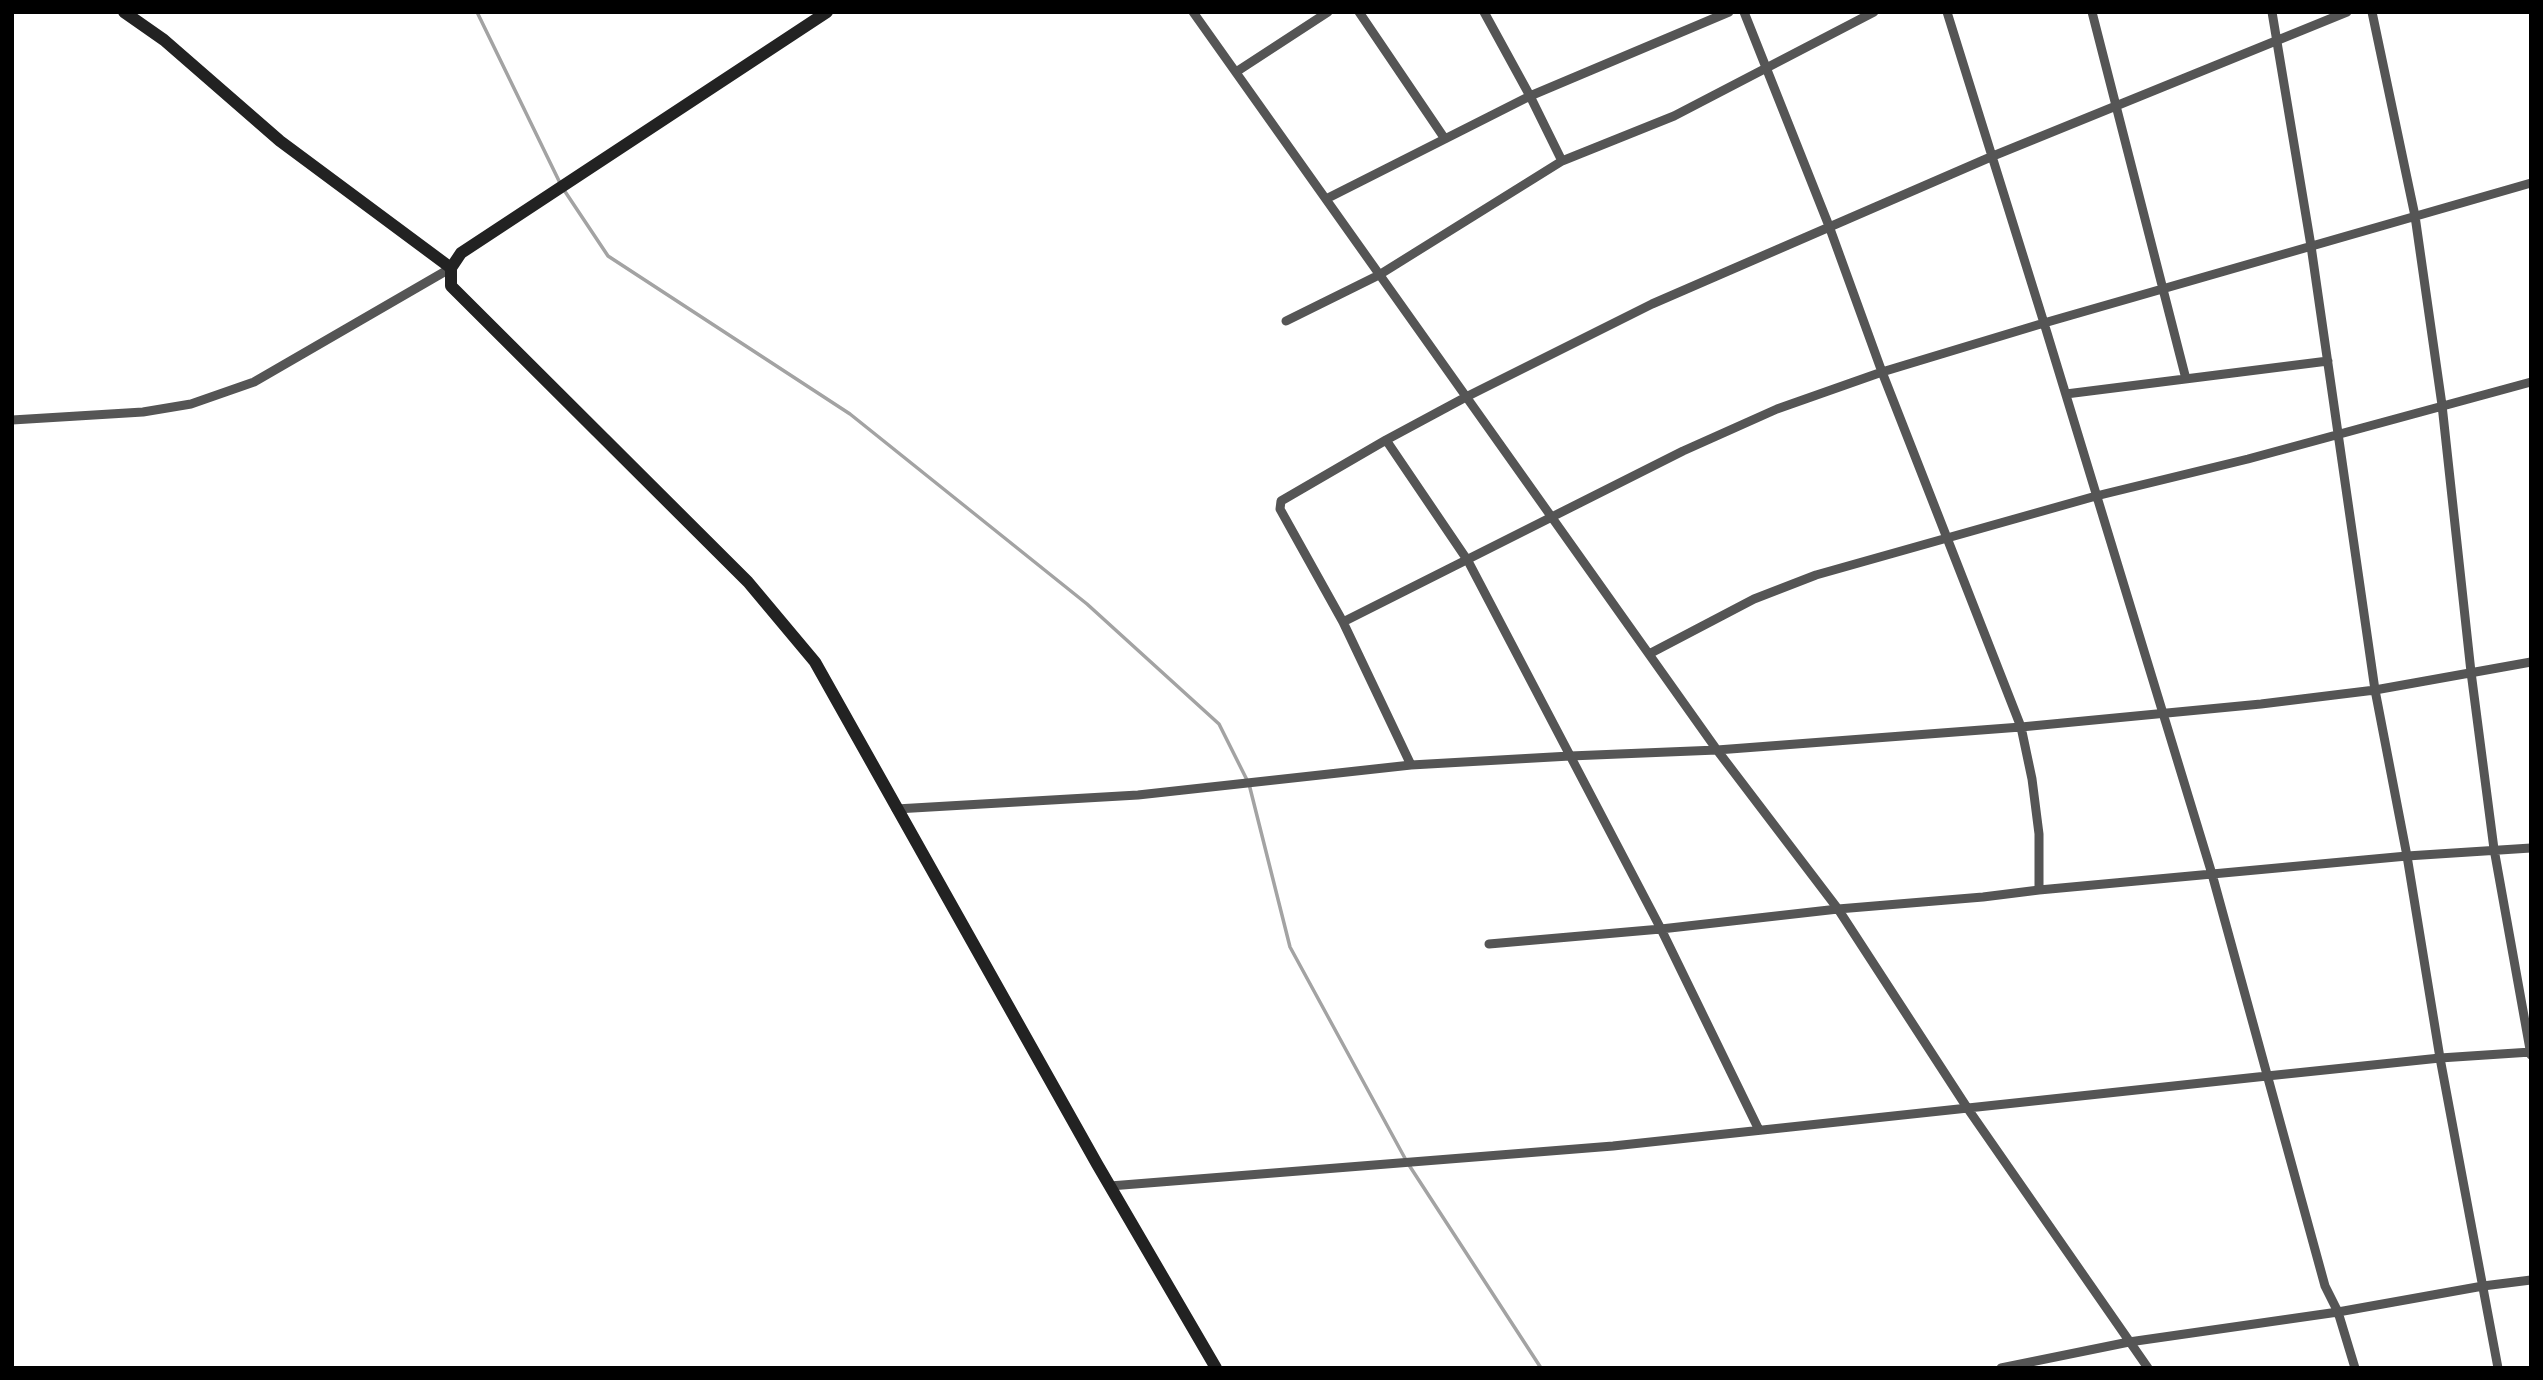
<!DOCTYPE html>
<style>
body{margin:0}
#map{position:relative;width:2543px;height:1380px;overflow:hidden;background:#fff;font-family:Commissioner,sans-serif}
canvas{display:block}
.frame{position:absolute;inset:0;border:14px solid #000;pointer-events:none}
</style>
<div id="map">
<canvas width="2543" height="1380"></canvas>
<div class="frame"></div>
</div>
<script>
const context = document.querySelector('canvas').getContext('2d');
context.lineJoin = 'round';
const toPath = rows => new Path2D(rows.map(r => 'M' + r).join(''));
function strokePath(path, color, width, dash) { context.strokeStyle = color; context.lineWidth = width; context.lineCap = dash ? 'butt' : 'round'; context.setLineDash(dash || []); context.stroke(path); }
strokePath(toPath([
 [477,12,560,183],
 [564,190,608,256,850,414,1087,604,1219,724,1249,784,1290,947,1407,1162,1541,1368]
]), '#a3a3a3', 3.5);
strokePath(toPath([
 [1193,12,1717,750,1838,909,1968,1109,2148,1368],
 [1359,12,1445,139],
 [1484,12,1530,96,1562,161],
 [1744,12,1829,226,1882,372,2021,727,2032,779,2039,834,2039,890],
 [1947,12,2044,323,2212,874,2325,1286,2338,1312,2355,1368],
 [2092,12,2186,379],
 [2272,12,2311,246,2375,690,2407,856,2440,1058,2498,1368],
 [2372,12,2415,216,2442,405,2471,672,2494,849,2531,1055],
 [1236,72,1328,12],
 [1326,199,1530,96,1729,12],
 [1286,321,1379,275,1562,161,1674,116,1874,12],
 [2066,394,2328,361],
 [12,420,143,412,191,404,254,382,451,268],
 [1386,440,1468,561,1661,929,1759,1130],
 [1343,622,1683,451,1777,409,1882,372,2044,323,2531,183],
 [1649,654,1754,599,1816,575,2096,496,2248,459,2531,382],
 [1411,765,1343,622,1280,509,1281,501,1386,440,1466,397,1652,304,1993,156,2347,12],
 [896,809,1138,795,1411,765,1570,756,1717,750,2021,727,2261,704,2375,690,2531,662],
 [1489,944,1661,929,1838,909,1983,897,2039,890,2407,856,2531,848],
 [1110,1186,1613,1146,2267,1076,2440,1058,2531,1052],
 [2001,1368,2129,1342,2338,1312,2483,1286,2531,1280]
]), '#555', 9);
strokePath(toPath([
 [124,12,164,40,280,141,451,268],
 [827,12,461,253,451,268,451,286,748,582,815,662,1097,1164,1216,1368]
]), '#222', 12);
</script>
